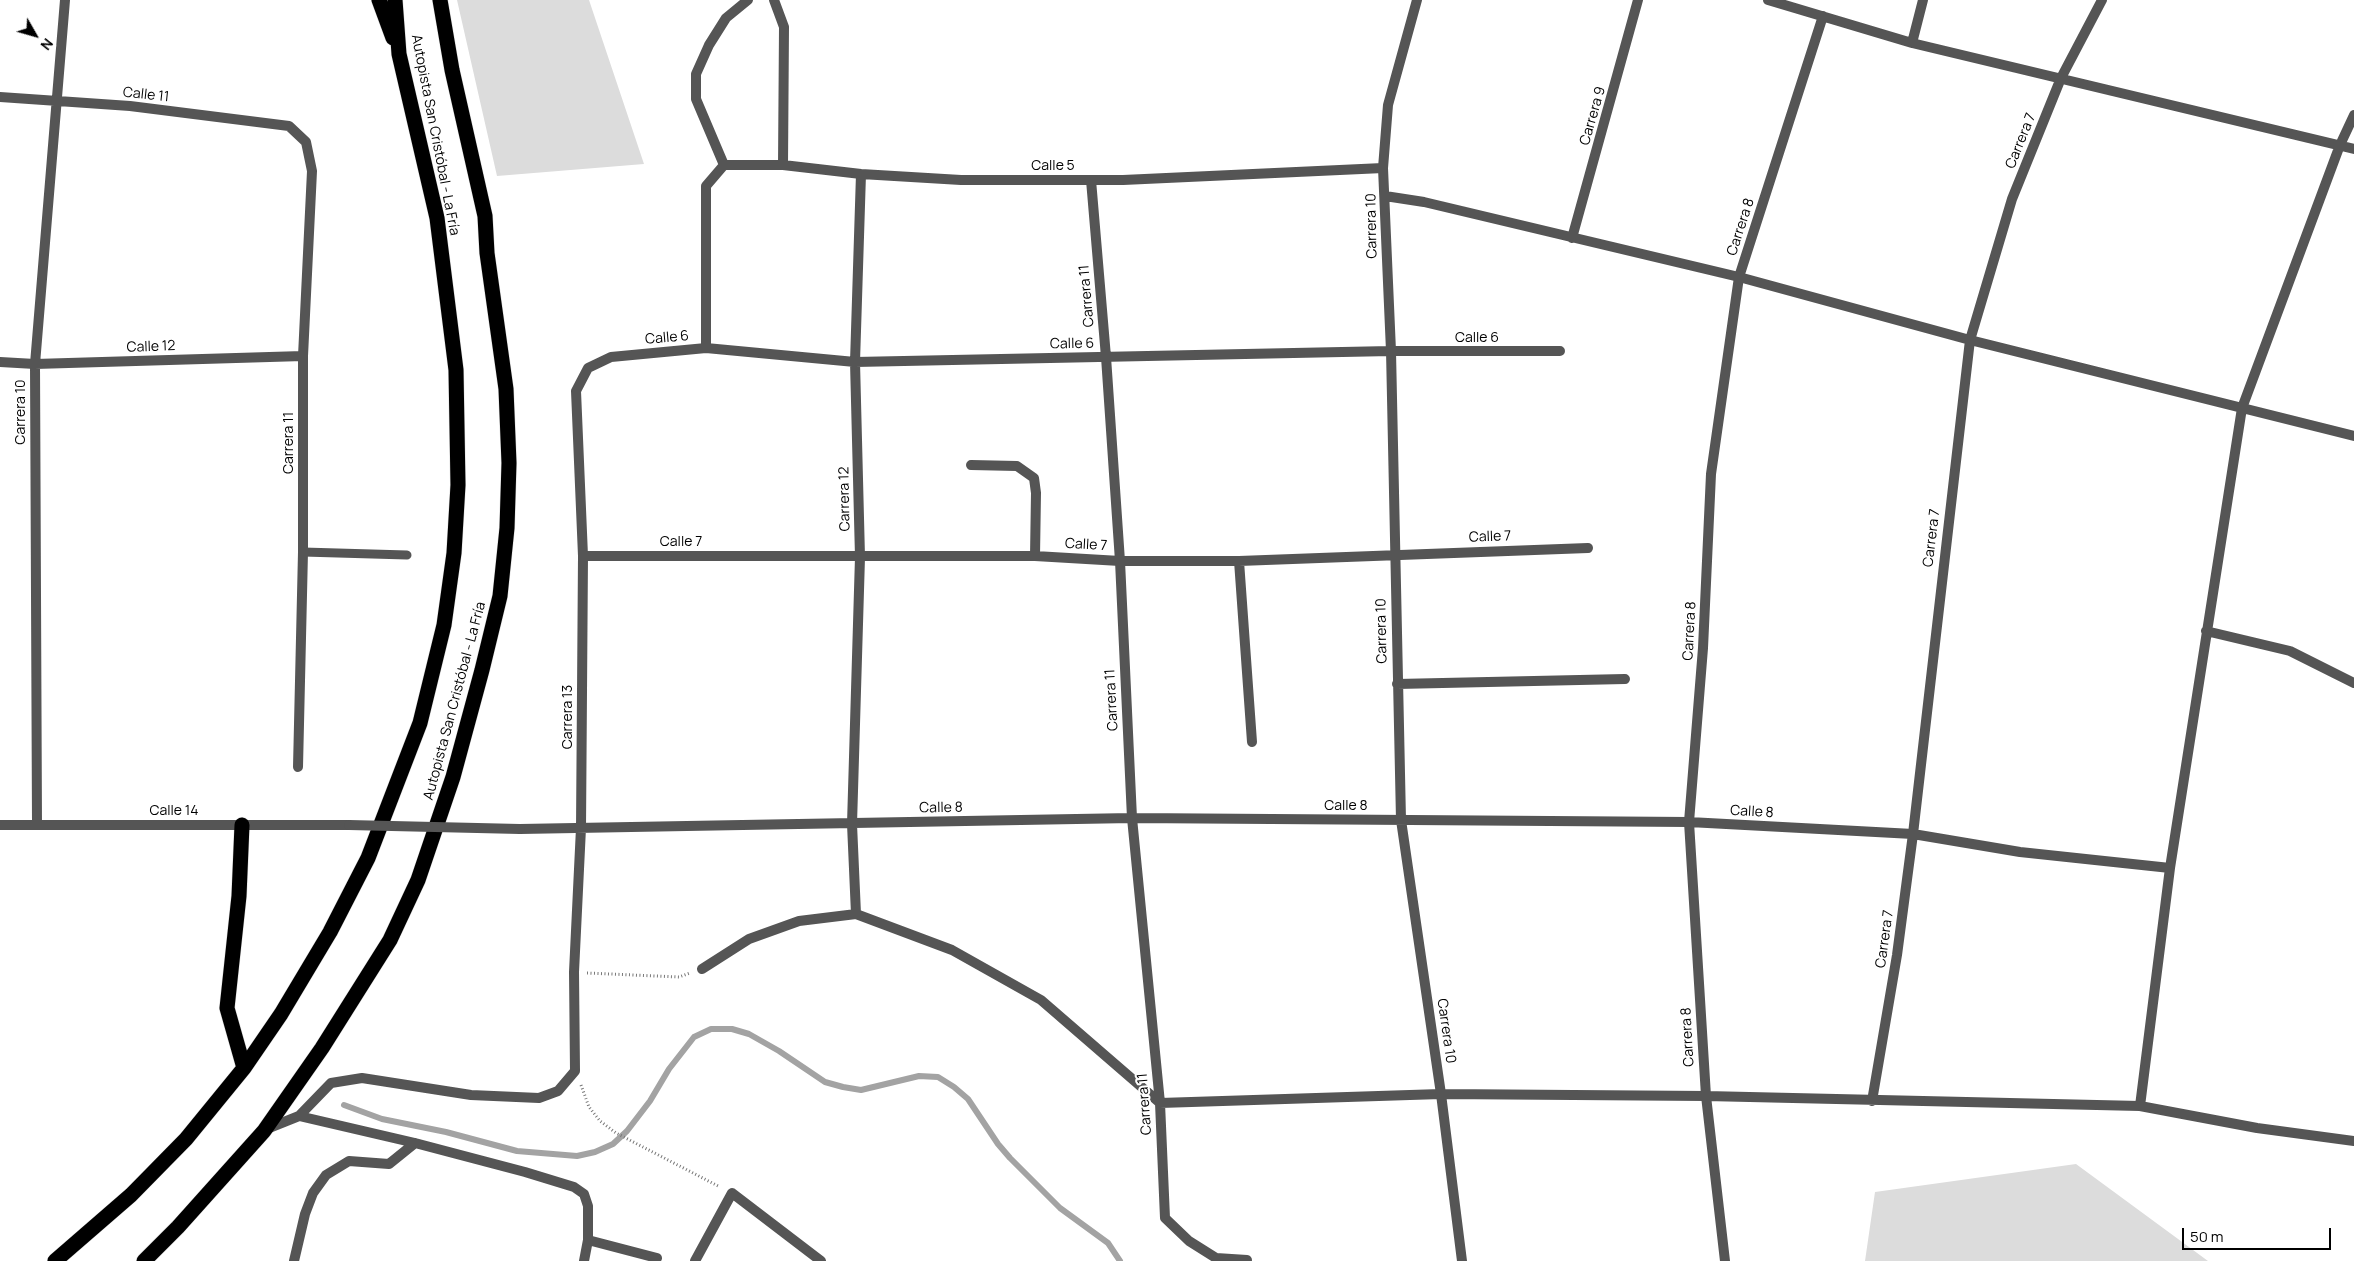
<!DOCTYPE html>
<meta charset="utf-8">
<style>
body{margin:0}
#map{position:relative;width:2354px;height:1261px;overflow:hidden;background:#fff;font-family:Manrope,sans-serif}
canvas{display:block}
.north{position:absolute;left:10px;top:10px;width:50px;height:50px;-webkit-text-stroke:4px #fff;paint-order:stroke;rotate:128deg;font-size:14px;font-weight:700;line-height:20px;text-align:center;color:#000}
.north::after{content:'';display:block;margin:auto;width:18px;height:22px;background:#000;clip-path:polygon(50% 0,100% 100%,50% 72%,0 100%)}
.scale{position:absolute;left:2182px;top:1228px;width:149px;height:22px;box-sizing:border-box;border:2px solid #000;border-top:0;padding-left:6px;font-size:15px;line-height:18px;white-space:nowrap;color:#000;-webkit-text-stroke:4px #fff;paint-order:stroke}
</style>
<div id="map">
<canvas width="2354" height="1261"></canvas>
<div class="north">N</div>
<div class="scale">50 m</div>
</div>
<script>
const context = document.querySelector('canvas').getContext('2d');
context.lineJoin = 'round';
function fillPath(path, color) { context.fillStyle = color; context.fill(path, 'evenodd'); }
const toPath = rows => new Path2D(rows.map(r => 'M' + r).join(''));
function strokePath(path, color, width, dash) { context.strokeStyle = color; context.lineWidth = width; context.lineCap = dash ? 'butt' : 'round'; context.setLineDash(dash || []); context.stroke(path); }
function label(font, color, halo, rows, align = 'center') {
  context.font = font + ' Manrope,sans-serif'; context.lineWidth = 4; context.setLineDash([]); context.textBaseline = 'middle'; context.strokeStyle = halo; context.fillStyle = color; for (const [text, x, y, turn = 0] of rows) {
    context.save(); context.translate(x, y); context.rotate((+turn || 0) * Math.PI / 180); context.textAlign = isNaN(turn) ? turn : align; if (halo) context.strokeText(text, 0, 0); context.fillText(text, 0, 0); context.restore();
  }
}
fillPath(toPath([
 [457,0,589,0,644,164,497,176],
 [2076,1164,2208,1261,1865,1261,1875,1192]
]), '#dcdcdc');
strokePath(toPath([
 [344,1105,382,1119,446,1132,517,1151,577,1156,595,1152,613,1144,627,1131,650,1101,669,1069,694,1037,711,1029,732,1029,749,1034,779,1051,825,1082,843,1087,861,1090,919,1076,938,1077,954,1087,968,1099,998,1144,1010,1158,1060,1208,1108,1243,1120,1261]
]), '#a3a3a3', 6);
const highway = toPath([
 [379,0,393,38],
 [242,825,239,896,227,1008,244,1068],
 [55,1261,131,1195,186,1139,244,1068,281,1014,330,932,368,858,420,723,444,625,454,553,458,485,456,370,437,218,399,54,395,0],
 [144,1261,178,1227,264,1131,322,1048,390,940,418,880,453,777,482,670,500,596,507,528,509,463,506,389,487,253,485,216,452,70,440,0]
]);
strokePath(highway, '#dbdbdb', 16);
strokePath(toPath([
 [587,973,679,977,690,973],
 [581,1085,589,1107,600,1121,616,1133,720,1187]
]), '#777', 3, [1, 2.5]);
strokePath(toPath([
 [303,552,407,555]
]), '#555', 9);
strokePath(toPath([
 [774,0,784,27,783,165],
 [1417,0,1388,105,1383,168,1391,351,1401,820,1441,1094,1462,1261],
 [1768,0,1912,43,2354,149],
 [1912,43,1923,0],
 [0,97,130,106,289,126,306,142,312,171,303,356,303,552,298,767],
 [2354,115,2340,145,2242,408,2170,868,2140,1106,2257,1128,2354,1141],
 [724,165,783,165,861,174,961,180,1123,180,1383,168],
 [724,165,696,99,696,74,709,45,726,18,748,0],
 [1091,180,1106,357,1120,561,1132,818,1160,1103,1165,1218,1189,1241,1216,1258,1247,1260],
 [1385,196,1424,202,1739,277,1970,340,2354,436],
 [1572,238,1638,0],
 [706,348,706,186,724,165],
 [0,362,35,364,303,356],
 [971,465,1017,466,1034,478,1036,493,1035,556],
 [583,556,1035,556,1120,561,1239,561,1588,548],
 [1239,561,1252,742],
 [2206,631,2290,651,2354,683],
 [1397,684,1625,679],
 [37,824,35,364,65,0],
 [0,825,349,825],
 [520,829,1132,818,1689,822,1913,834,2020,852,2170,868],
 [856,914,852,824,860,557,855,362,861,174],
 [702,969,749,939,799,921,856,914,952,950,1041,1000,1160,1103,1441,1094,1706,1096,2140,1106],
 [1872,1101,1897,955,1913,834,1970,340,2012,199,2061,78,2102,0],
 [299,1116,415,1143,525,1172,574,1187,584,1194,588,1206,588,1240,584,1261],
 [264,1130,299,1116,331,1083,362,1078,471,1095,539,1098,558,1091,575,1071,574,972,581,828,583,556,576,391,588,368,611,357,706,348,855,362,1391,351,1560,351],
 [588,1240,657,1258],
 [294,1261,305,1214,313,1193,326,1175,349,1161,389,1164,415,1143],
 [695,1261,732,1193,821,1261],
 [1725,1261,1706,1096,1689,822,1703,648,1711,474,1739,277,1823,16]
]), '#555', 10);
strokePath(highway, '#000', 15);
strokePath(toPath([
 [349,825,520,829]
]), '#555', 10);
label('14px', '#000', '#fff', [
 ["Calle 11",146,95,6],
 ["Carrera 9",1593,116,-74],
 ["Autopista San Cristóbal - La Fría",435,135,79],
 ["Carrera 7",2021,141,-68],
 ["Calle 5",1053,166],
 ["Carrera 10",1372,226,-91],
 ["Carrera 8",1741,227,-72],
 ["Carrera 11",1087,296,-95],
 ["Calle 6",667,338,-5],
 ["Calle 6",1477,338],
 ["Calle 6",1072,344,-1],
 ["Calle 12",151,347,-2],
 ["Carrera 10",21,412,-90],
 ["Carrera 11",289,443,-90],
 ["Carrera 12",845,499,-91],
 ["Calle 7",1490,537,-2],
 ["Carrera 7",1932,538,-83],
 ["Calle 7",681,542],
 ["Calle 7",1086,545,3],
 ["Carrera 10",1382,631,-91],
 ["Carrera 8",1690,631,-87],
 ["Carrera 11",1112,700,-93],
 ["Autopista San Cristóbal - La Fría",455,701,-75],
 ["Carrera 13",568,717,-90],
 ["Calle 8",1346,806],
 ["Calle 8",941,808,-1],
 ["Calle 14",174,811],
 ["Calle 8",1752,812,3],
 ["Carrera 7",1885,939,-82],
 ["Carrera 10",1446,1031,82],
 ["Carrera 8",1688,1037,-93],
 ["Carrera 11",1145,1104,-94]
]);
</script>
